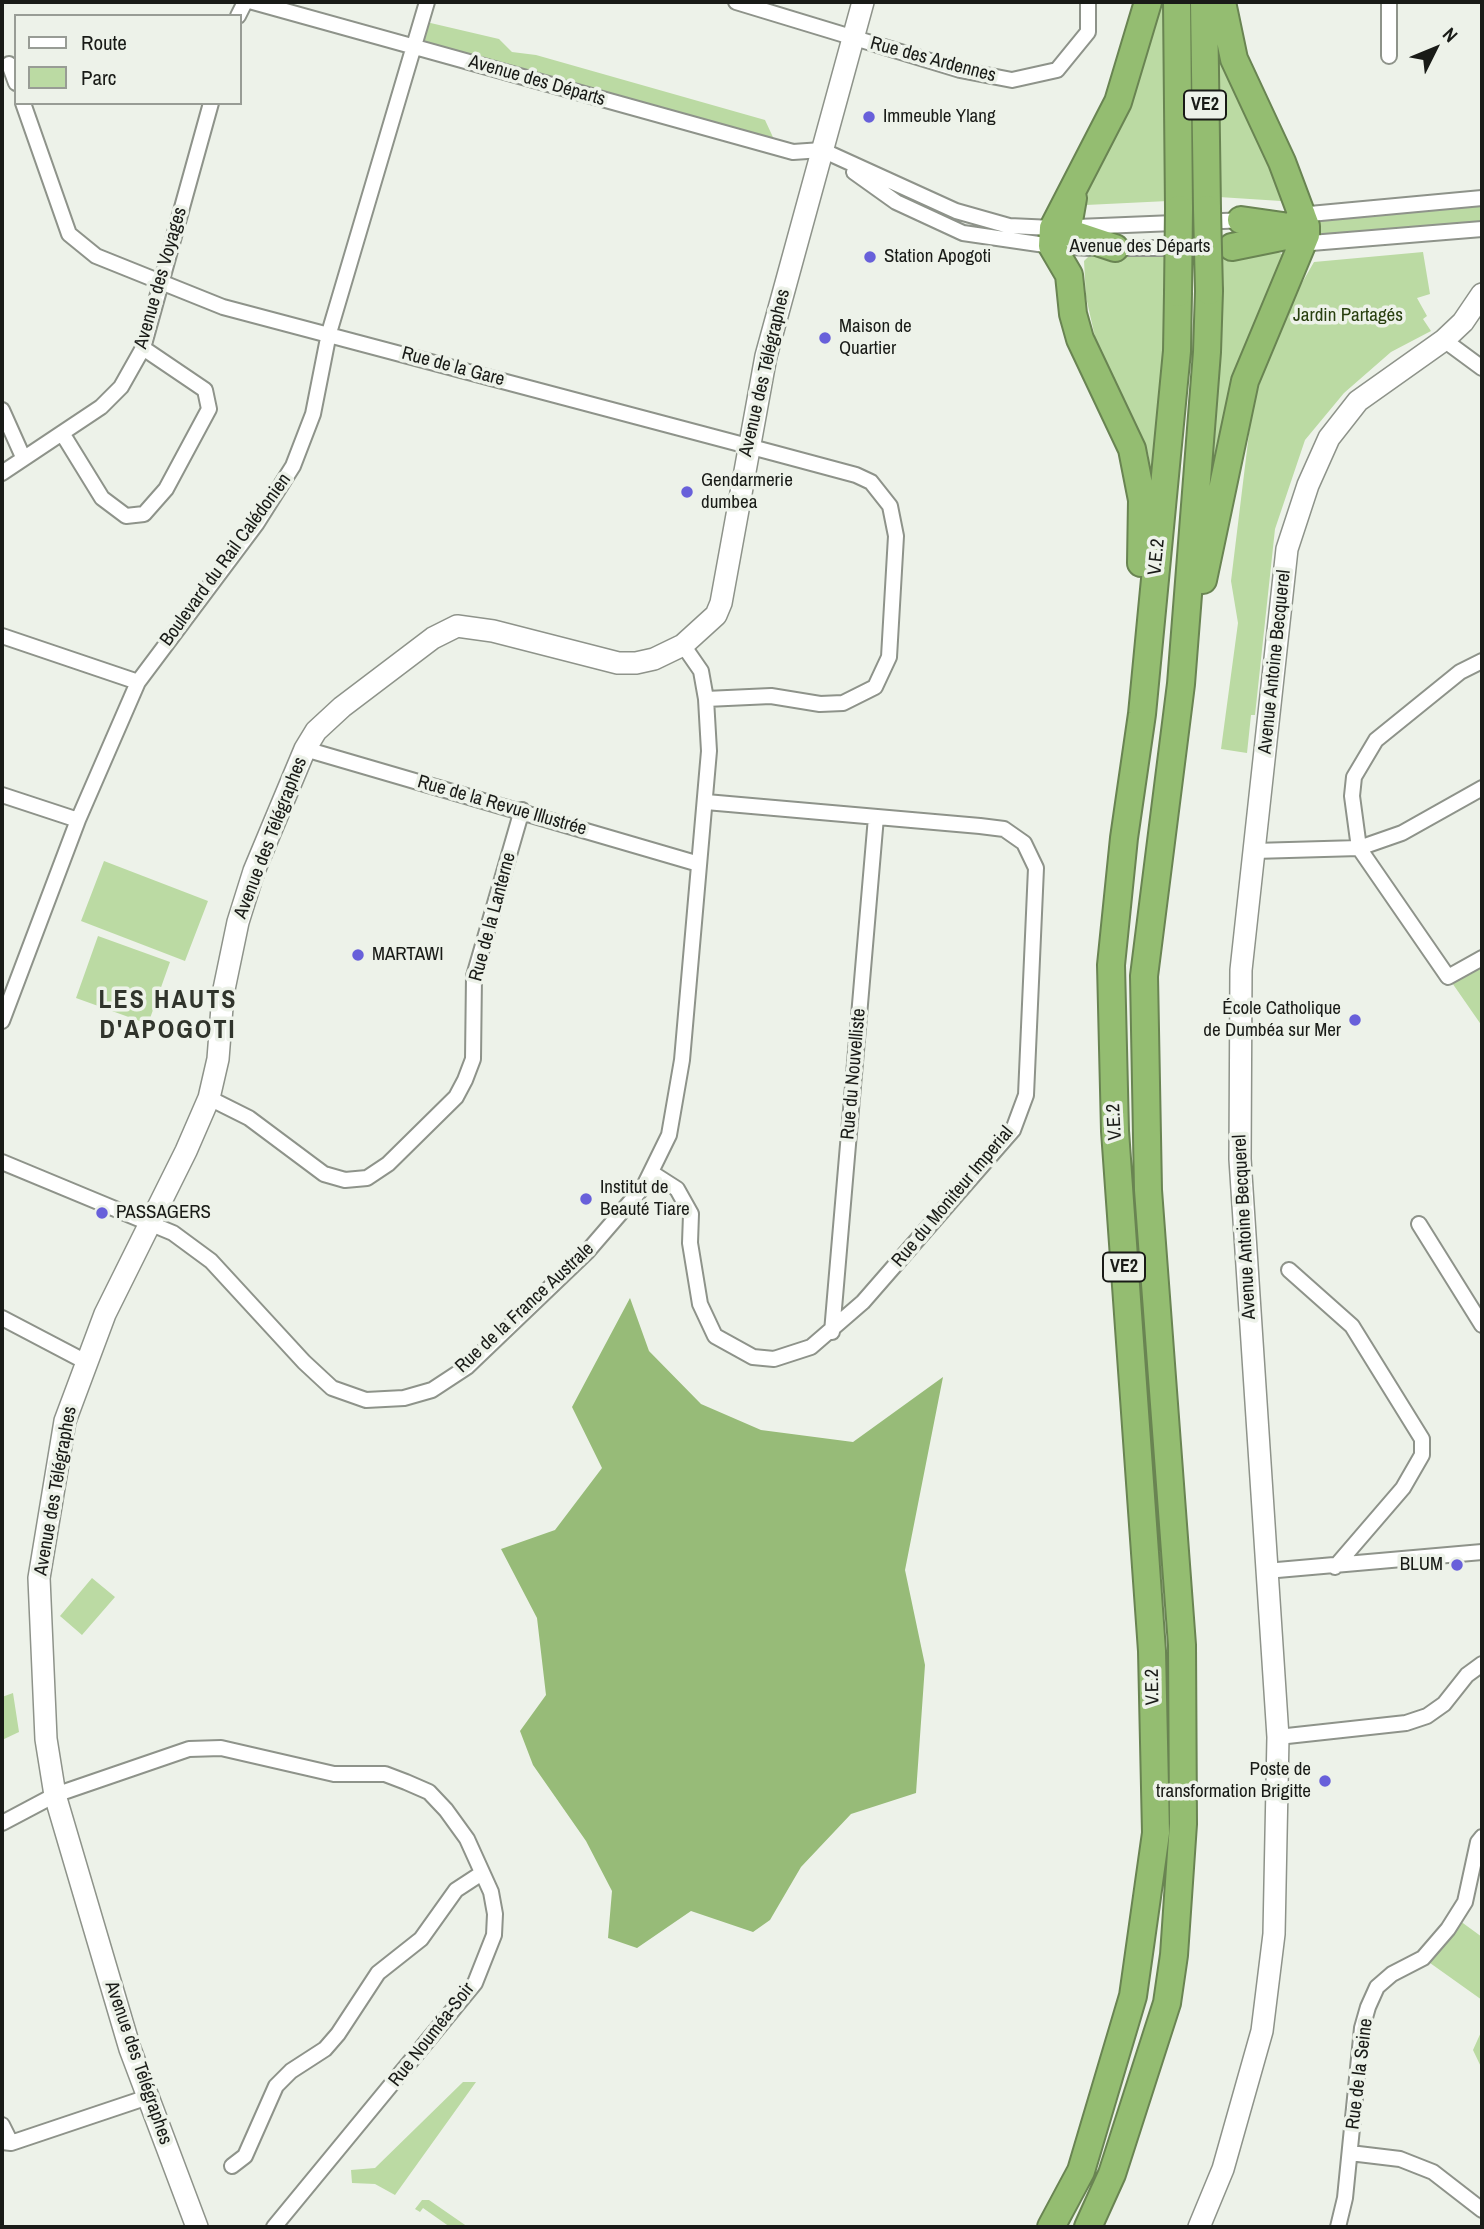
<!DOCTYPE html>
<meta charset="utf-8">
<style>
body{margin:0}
#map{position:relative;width:1484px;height:2229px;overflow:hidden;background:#edf2e9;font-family:"Archivo Narrow",sans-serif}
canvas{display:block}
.frame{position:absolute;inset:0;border:4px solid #191b17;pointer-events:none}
.legend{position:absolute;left:14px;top:14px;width:228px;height:91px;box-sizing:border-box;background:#edf2e9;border:2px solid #989c95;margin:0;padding:9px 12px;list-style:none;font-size:21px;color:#191b17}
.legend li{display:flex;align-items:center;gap:14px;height:35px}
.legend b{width:35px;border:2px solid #989c95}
.north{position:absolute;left:1400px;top:14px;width:70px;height:70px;-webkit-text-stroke:5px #edf2e9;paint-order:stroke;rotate:47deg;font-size:19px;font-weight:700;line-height:28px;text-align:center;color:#191b17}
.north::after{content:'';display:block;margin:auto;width:24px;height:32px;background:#191b17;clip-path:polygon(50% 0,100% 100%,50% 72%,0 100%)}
</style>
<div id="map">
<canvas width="1484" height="2229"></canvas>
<div class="frame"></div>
<ul class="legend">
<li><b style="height:9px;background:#fff"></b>Route</li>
<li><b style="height:19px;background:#bbdaa3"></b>Parc</li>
</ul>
<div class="north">N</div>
</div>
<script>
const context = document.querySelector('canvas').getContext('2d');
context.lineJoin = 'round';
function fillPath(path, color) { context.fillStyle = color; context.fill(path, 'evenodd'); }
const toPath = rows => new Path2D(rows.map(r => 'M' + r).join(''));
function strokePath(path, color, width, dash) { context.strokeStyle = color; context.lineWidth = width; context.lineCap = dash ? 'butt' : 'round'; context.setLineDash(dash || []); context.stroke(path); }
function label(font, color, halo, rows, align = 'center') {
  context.font = font + ' "Archivo Narrow",sans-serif'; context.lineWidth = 7; context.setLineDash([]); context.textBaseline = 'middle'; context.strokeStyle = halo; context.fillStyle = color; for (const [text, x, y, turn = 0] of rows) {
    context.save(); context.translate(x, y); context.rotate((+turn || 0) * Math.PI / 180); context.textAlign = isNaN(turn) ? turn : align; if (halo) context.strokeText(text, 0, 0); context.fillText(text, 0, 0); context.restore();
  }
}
fillPath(toPath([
 [1155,2,1165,2,1168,201,1086,205,1080,198],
 [422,21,499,39,512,52,536,55,765,120,778,148,415,47],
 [1218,31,1283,195,1281,201,1219,197],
 [1482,198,1482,229,1302,244,1302,215],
 [1275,251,1285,255,1211,510,1210,474,1219,375,1218,256],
 [1423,252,1430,294,1417,298,1427,316,1423,319,1431,331,1391,352,1344,393,1305,440,1275,529,1255,715,1251,715,1247,753,1221,749,1238,623,1231,581,1251,417,1267,354,1291,302,1314,262],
 [1089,256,1171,256,1154,498,1148,453,1095,337,1086,297,1084,261],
 [104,861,208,901,185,961,81,921],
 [98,936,170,962,148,1024,76,998],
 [1482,958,1482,1026,1448,977],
 [92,1578,115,1597,82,1635,60,1616],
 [13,1693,19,1732,2,1740,2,1697],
 [1456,1918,1482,1937,1482,2000,1423,1958],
 [1482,2030,1482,2069,1473,2050],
 [463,2082,476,2082,395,2195,375,2184,352,2183,351,2170,375,2168],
 [422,2200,429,2200,468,2227,450,2227,423,2208,420,2212,415,2209]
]), '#bbdaa3');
fillPath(toPath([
 [630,1298,649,1351,701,1404,761,1430,853,1442,943,1377,905,1570,925,1665,916,1793,851,1814,801,1867,770,1920,753,1932,691,1911,637,1948,608,1938,612,1891,586,1841,533,1765,520,1731,546,1695,537,1618,501,1549,555,1530,602,1468,572,1407]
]), '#97bb78');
const street = toPath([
 [253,2,793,152,822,150,956,211,1009,226,1053,228,1247,220],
 [736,2,960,70,1012,80,1057,70,1088,32,1088,2],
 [1389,2,1389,56],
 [238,16,245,2],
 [9,64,16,83],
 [23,103,69,234,96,256,223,307,774,453,856,475,871,482,890,506,896,536,889,657,875,687,843,703,820,704,771,696,706,699],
 [854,172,896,202,963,233,1052,246,1090,248],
 [1299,215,1482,198],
 [1299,244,1482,229],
 [1110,248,1212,248],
 [1444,340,1482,368],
 [2,410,23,457],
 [62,433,102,498,126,516,144,514,166,489,209,409,205,390,143,348],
 [2,473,101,407,121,387,143,348,211,103],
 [2,636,138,682],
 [1482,661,1460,672,1376,740,1354,777,1352,796,1359,848,1448,977,1482,958],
 [305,749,699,864],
 [2,795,78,820],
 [1254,851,1359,848,1402,833,1482,788],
 [2,1021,78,820,138,682,257,523,293,466,313,414,329,333,427,2],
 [209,1098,249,1118,324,1174,345,1180,367,1178,388,1164,456,1097,465,1080,473,1059,474,976,522,810],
 [2,1162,173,1233,211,1261,304,1362,332,1388,366,1400,404,1398,432,1390,467,1367,587,1252,644,1186,669,1135,682,1060,709,751,706,699,701,671,683,645],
 [652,1173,677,1189,691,1214,690,1243,700,1304,715,1336,753,1357,774,1359,811,1347,863,1302,1013,1130,1026,1095,1036,868,1024,843,1004,829,980,826,706,802],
 [1419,1224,1482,1325],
 [1289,1270,1352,1326,1422,1439,1422,1455,1403,1488,1335,1567],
 [2,1318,86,1362],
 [832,1332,876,817],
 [1266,1571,1482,1552],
 [1278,1737,1406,1723,1427,1716,1444,1704,1467,1675,1482,1664],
 [2,1823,55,1795,189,1749,221,1748,334,1774,385,1774,406,1782,429,1792,446,1810,467,1839,491,1892,495,1914,494,1935,475,1983,274,2227],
 [2,2125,11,2143],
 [2,2142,11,2143,148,2097],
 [1350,2153,1400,2159,1433,2172,1482,2210],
 [232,2166,245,2156,276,2086,291,2071,325,2049,338,2034,378,1973,421,1939,456,1890,482,1873],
 [1338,2227,1345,2198,1362,2028,1368,2007,1377,1987,1392,1974,1423,1958,1448,1929,1465,1902,1478,1842,1482,1837]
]);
const secondary = toPath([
 [197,2227,130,2049,55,1795,46,1739,39,1578,65,1421,105,1314,186,1151,209,1098,218,1059,223,994,238,922,254,871,305,749,316,731,342,707,433,638,457,626,493,631,618,663,636,663,654,659,683,645,716,615,721,603,766,356,863,2],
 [1199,2227,1223,2169,1262,2031,1274,1934,1278,1737,1240,1159,1241,970,1287,549,1308,485,1329,438,1358,401,1444,340,1463,322,1482,294]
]);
const highway = toPath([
 [1177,2,1179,209],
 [1204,2,1207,209],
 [1073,198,1068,227,1073,234,1115,248],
 [1241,220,1283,226,1297,237],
 [1232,247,1286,236,1302,215],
 [1141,563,1142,500,1132,449,1080,339,1073,314,1069,275,1052,246,1053,228,1118,102,1148,2],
 [1203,580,1245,381,1306,235,1306,226,1282,162,1234,59,1222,2],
 [1051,2227,1081,2171,1133,1996,1156,1833,1152,1651,1115,1131,1111,965,1124,838,1142,714,1177,351,1178,293],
 [1088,2227,1112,2174,1167,2003,1174,1955,1183,1824,1182,1645,1148,1190,1144,976,1181,684,1207,352,1209,291]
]);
strokePath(street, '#8e938a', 18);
strokePath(secondary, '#8e938a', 24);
strokePath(highway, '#698452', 30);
strokePath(street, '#fff', 14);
strokePath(secondary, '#fff', 21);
strokePath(highway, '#94bd71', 26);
const highwayBridge = toPath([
 [1207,209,1209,291],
 [1178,293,1179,209]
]);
strokePath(highwayBridge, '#698452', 30, []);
strokePath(highwayBridge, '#94bd71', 26);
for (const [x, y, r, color] of [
 [869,117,7,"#6860da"],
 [870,257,7,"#6860da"],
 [825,338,7,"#6860da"],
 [687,492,7,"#6860da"],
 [358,955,7,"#6860da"],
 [1355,1020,7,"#6860da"],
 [586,1199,7,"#6860da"],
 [102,1213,7,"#6860da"],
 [1457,1565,7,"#6860da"],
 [1325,1781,7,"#6860da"]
]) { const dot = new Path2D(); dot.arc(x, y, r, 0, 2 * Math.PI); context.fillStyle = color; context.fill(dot); strokePath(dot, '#edf2e9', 2.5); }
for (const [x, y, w] of [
 [1205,105,42],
 [1124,1267,42]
]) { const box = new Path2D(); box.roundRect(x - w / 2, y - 14.5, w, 29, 5); context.fillStyle = '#edf2e9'; context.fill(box); strokePath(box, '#191b17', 2); }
label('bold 18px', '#191b17', null, [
 ["VE2",1205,105],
 ["VE2",1124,1267]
]);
label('19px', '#191b17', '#edf2e9', [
 ["Rue des Ardennes",933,60,15],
 ["Avenue des Départs",537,81,16],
 ["Avenue des Départs",1140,247],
 ["Avenue des Voyages",161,278,-74],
 ["Rue de la Gare",453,367,15],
 ["Avenue des Télégraphes",765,373,-77],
 ["V.E.2",1157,557,-84],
 ["Boulevard du Rail Calédonien",226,560,-54],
 ["Avenue Antoine Becquerel",1275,662,-84],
 ["Rue de la Revue Illustrée",502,806,16],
 ["Avenue des Télégraphes",271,838,-69],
 ["Rue de la Lanterne",493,917,-75],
 ["Rue du Nouvelliste",854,1074,-85],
 ["V.E.2",1115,1122,-93],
 ["Rue du Moniteur Imperial",953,1197,-50],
 ["Avenue Antoine Becquerel",1245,1227,-93],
 ["Rue de la France Australe",525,1308,-43],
 ["Avenue des Télégraphes",56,1491,-80],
 ["V.E.2",1153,1687,-91],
 ["Rue Nouméa-Soir",432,2035,-52],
 ["Avenue des Télégraphes",138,2063,71],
 ["Rue de la Seine",1360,2074,-83]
]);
label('19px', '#191b17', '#edf2e9', [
 ["Immeuble Ylang",883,117],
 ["Station Apogoti",884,257],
 ["Maison de",839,327],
 ["Quartier",839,349],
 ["Gendarmerie",701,481],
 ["dumbea",701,503],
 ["MARTAWI",372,955],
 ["École Catholique",1341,1009,"right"],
 ["de Dumbéa sur Mer",1341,1031,"right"],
 ["Institut de",600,1188],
 ["Beauté Tiare",600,1210],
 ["PASSAGERS",116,1213],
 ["BLUM",1443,1565,"right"],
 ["Poste de",1311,1770,"right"],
 ["transformation Brigitte",1311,1792,"right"]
], 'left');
label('19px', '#283f0f', '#edf2e9', [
 ["Jardin Partagés",1348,316]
]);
context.letterSpacing = '2px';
label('bold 26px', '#30342c', '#edf2e9', [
 ["LES HAUTS",168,1001],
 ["D'APOGOTI",168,1031]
]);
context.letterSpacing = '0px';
</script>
